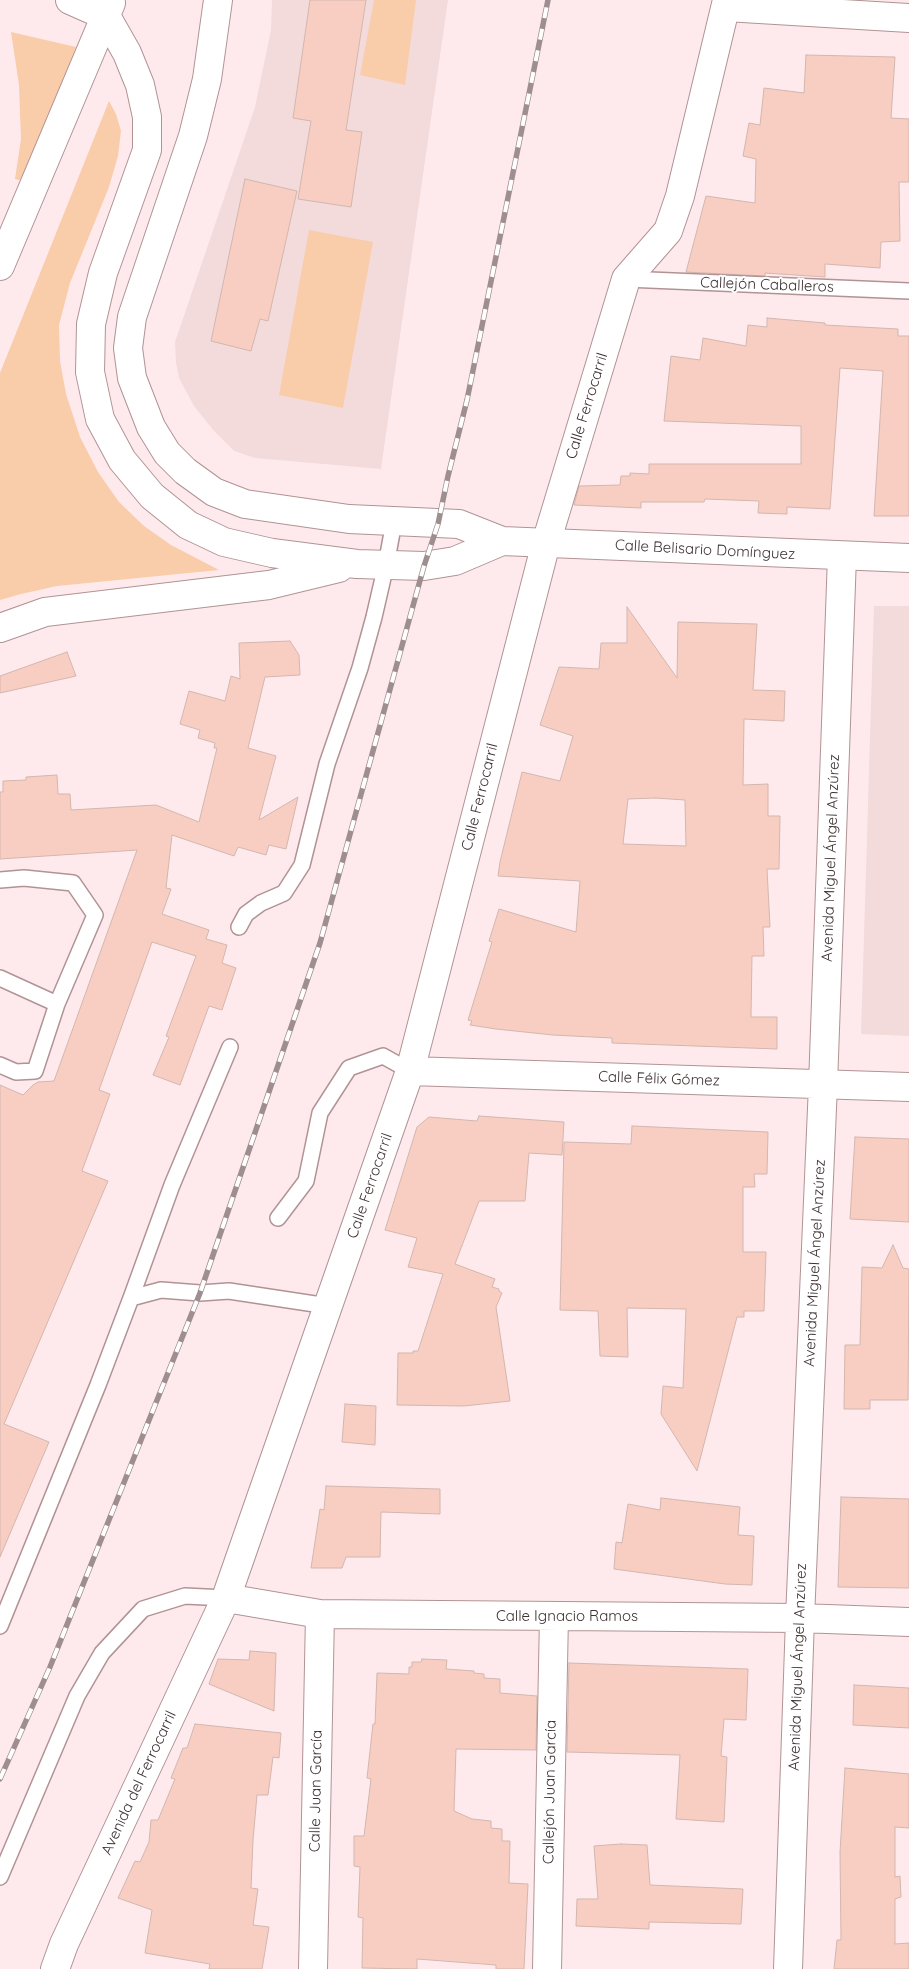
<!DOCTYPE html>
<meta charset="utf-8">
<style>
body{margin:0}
canvas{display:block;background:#feeaec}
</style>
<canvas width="909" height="1969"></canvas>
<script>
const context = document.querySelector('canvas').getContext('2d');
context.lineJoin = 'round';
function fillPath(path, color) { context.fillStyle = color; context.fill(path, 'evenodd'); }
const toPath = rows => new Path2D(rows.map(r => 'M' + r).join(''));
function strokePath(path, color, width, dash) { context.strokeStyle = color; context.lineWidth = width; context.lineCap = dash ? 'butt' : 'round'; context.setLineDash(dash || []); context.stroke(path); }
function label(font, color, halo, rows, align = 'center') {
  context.font = font + ' Quicksand,sans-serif'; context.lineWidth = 4; context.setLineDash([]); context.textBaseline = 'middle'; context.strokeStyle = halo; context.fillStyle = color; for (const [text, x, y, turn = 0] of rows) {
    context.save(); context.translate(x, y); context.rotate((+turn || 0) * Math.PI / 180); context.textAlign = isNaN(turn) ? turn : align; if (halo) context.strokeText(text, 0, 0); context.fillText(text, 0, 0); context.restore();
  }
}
fillPath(toPath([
 [272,0,448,0,381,469,255,458,234,451,214,431,194,406,179,378,176,363,175,342,255,107,271,30],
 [874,606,909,606,909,1036,861,1034]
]), '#f3dbdc');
fillPath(toPath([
 [374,0,416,0,405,85,360,75],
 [11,32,76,47,23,181,15,179,21,139,19,85],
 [109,101,116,114,121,131,118,156,109,187,70,283,59,325,60,361,66,394,80,437,98,472,119,502,144,526,171,545,219,570,57,586,21,594,0,600,0,373],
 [309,230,373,242,343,408,279,395]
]), '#f9ccaa');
const building = toPath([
 [310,0,366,0,346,130,362,132,351,207,298,199,311,121,293,118,310,0],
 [806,55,895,57,891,118,909,119,909,182,899,182,900,241,881,242,880,268,825,264,825,277,765,273,765,276,686,272,706,196,755,203,756,159,743,156,749,123,760,125,764,88,804,93,806,55],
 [245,179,297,191,268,321,260,319,251,351,211,341,245,179],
 [767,318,825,323,825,325,898,329,898,336,909,336,909,516,874,516,883,371,840,368,830,509,787,507,787,514,758,513,759,501,705,499,704,502,641,502,641,508,574,505,579,486,620,485,621,476,630,476,630,473,649,474,649,464,801,464,801,426,664,421,671,356,700,360,703,338,746,346,748,325,767,327,767,318],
 [627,607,677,678,678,622,757,624,753,690,785,691,784,721,744,719,743,785,768,784,768,816,780,816,779,869,767,869,770,927,763,927,764,956,752,956,751,1017,777,1017,777,1049,612,1043,612,1038,553,1035,496,1029,470,1025,472,1021,468,1020,492,942,489,941,499,909,576,932,580,881,498,876,500,862,522,772,560,781,573,736,540,725,559,667,599,669,601,643,627,643,627,607],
 [655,798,685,800,686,846,623,844,628,799,655,798],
 [290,641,299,655,300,675,265,677,248,748,276,756,259,820,298,797,286,849,269,845,266,855,238,847,234,856,172,835,166,888,171,889,162,914,209,930,206,939,227,945,222,963,236,968,222,1010,209,1006,180,1085,153,1075,169,1037,166,1036,196,956,152,942,99,1090,110,1094,82,1171,108,1181,4,1424,49,1442,0,1557,0,1085,23,1095,33,1085,38,1082,54,1081,137,850,0,859,0,792,3,792,3,781,26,780,26,777,57,775,58,794,70,794,71,810,156,805,199,822,217,748,214,748,215,743,198,738,200,730,180,724,189,691,225,701,231,676,240,679,239,643,290,641],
 [67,652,76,676,0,693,0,676,67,652],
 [479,1116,564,1122,562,1155,529,1153,525,1201,479,1201,455,1264,495,1279,492,1287,499,1289,499,1291,502,1293,496,1307,510,1401,464,1406,397,1405,398,1353,413,1353,413,1351,418,1351,443,1274,408,1267,417,1238,385,1230,417,1127,429,1117,477,1121,479,1116],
 [632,1126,768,1132,767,1174,754,1174,755,1187,743,1187,743,1252,766,1252,764,1311,744,1311,744,1317,737,1317,697,1471,661,1414,663,1386,683,1388,686,1309,627,1308,628,1357,600,1356,598,1311,560,1310,564,1142,631,1144,632,1126],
 [855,1137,909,1139,909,1222,850,1219,855,1137],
 [893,1245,903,1268,909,1269,908,1400,870,1400,870,1409,844,1409,845,1345,860,1345,862,1267,882,1268,893,1245],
 [345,1404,376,1406,375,1445,342,1442,345,1404],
 [326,1486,440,1489,440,1514,381,1512,380,1557,346,1557,342,1568,311,1568,320,1509,324,1510,326,1486],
 [841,1497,909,1499,909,1588,838,1587,841,1497],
 [661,1498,740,1507,738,1535,754,1536,752,1585,725,1584,614,1569,616,1542,622,1543,628,1504,660,1510,661,1498],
 [250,1651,276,1653,274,1711,209,1684,218,1659,249,1660,250,1651],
 [422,1659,447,1660,446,1669,474,1671,474,1673,484,1674,484,1678,500,1679,500,1693,537,1696,536,1750,456,1749,454,1811,472,1819,491,1821,491,1828,502,1829,502,1841,510,1841,509,1883,528,1884,524,1969,496,1969,496,1965,417,1959,417,1969,362,1968,363,1918,358,1917,360,1867,354,1866,354,1836,364,1836,371,1779,367,1778,373,1724,375,1724,377,1673,409,1674,409,1667,412,1667,412,1662,421,1662,422,1659],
 [569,1663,748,1669,746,1720,724,1719,721,1756,727,1757,724,1822,676,1819,680,1755,567,1752,569,1663],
 [854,1685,909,1688,909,1728,853,1725,854,1685],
 [195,1724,281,1733,279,1758,273,1757,268,1795,257,1795,253,1840,251,1888,258,1889,253,1925,269,1927,262,1969,209,1969,210,1964,145,1953,152,1910,118,1898,135,1861,140,1862,149,1842,151,1820,158,1820,175,1779,171,1778,183,1748,187,1748,195,1724],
 [845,1768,909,1774,909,1828,895,1827,895,1877,900,1876,901,1897,895,1899,895,1944,909,1943,909,1969,834,1969,837,1940,841,1940,840,1852,845,1768],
 [621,1844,647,1845,650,1885,743,1889,741,1924,649,1922,649,1929,576,1926,577,1899,598,1899,594,1846,621,1844]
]);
fillPath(building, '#f8cec3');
strokePath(building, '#d3b6ae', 1);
const lane = toPath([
 [626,279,909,291],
 [0,880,24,878,73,883,95,915,57,1004,35,1071,16,1072,0,1065],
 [239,927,246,914,261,903,284,893,302,865,327,764,360,668,374,617,386,565,394,522],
 [0,978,57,1004],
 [278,1218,306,1181,320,1113,349,1068,383,1056,410,1071],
 [131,1298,172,1185,230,1047],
 [0,1626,98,1385,131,1298,161,1290,200,1293,229,1291,328,1306],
 [0,1877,77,1696,102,1653,143,1609,185,1596,226,1598]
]);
const street = toPath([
 [726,7,909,18],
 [410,1071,909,1087],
 [226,1598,320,1614,800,1618,909,1622],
 [55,1969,64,1944,226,1598,410,1071,546,543,626,279,668,231,680,196,727,0],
 [313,1969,320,1614],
 [547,1969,554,1616],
 [788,1969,800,1618,823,1085,842,556]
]);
const secondary = toPath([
 [70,0,106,16,127,53,140,85,147,117,147,150,103,273,91,324,90,372,100,419,122,460,152,496,188,525,224,542,272,553,357,564,424,566,455,561,502,541],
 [218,0,207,79,193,136,132,317,128,348,132,378,151,427,167,453,185,471,214,492,245,504,349,519,459,524,502,541,909,558],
 [0,266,111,3],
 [0,628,45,612,269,585,339,568]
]);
strokePath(lane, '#b19395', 18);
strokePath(street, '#b19395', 30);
strokePath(secondary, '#b19395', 30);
strokePath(lane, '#fff', 15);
strokePath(street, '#fff', 28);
strokePath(secondary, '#fff', 28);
const rail = toPath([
 [0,1779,50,1667,200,1293,320,943,424,566,438,524,448,476,467,400,548,0]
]);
strokePath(rail, '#9e8e90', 5.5);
strokePath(rail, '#fff', 4, [11]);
label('15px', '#3d3132', '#fff', [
 ["Callejón Caballeros",767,285,2],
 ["Calle Ferrocarril",587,406,-73],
 ["Calle Belisario Domínguez",705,550,3],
 ["Calle Ferrocarril",480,797,-76],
 ["Avenida Miguel Ángel Anzúrez",831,858,-88],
 ["Calle Félix Gómez",659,1079,2],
 ["Calle Ferrocarril",370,1186,-71],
 ["Avenida Miguel Ángel Anzúrez",815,1263,-87],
 ["Calle Ignacio Ramos",567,1616],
 ["Avenida Miguel Ángel Anzúrez",798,1667,-88],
 ["Avenida del Ferrocarril",139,1783,-65],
 ["Calle Juan García",316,1791,-89],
 ["Callejón Juan García",550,1792,-89]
]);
</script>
